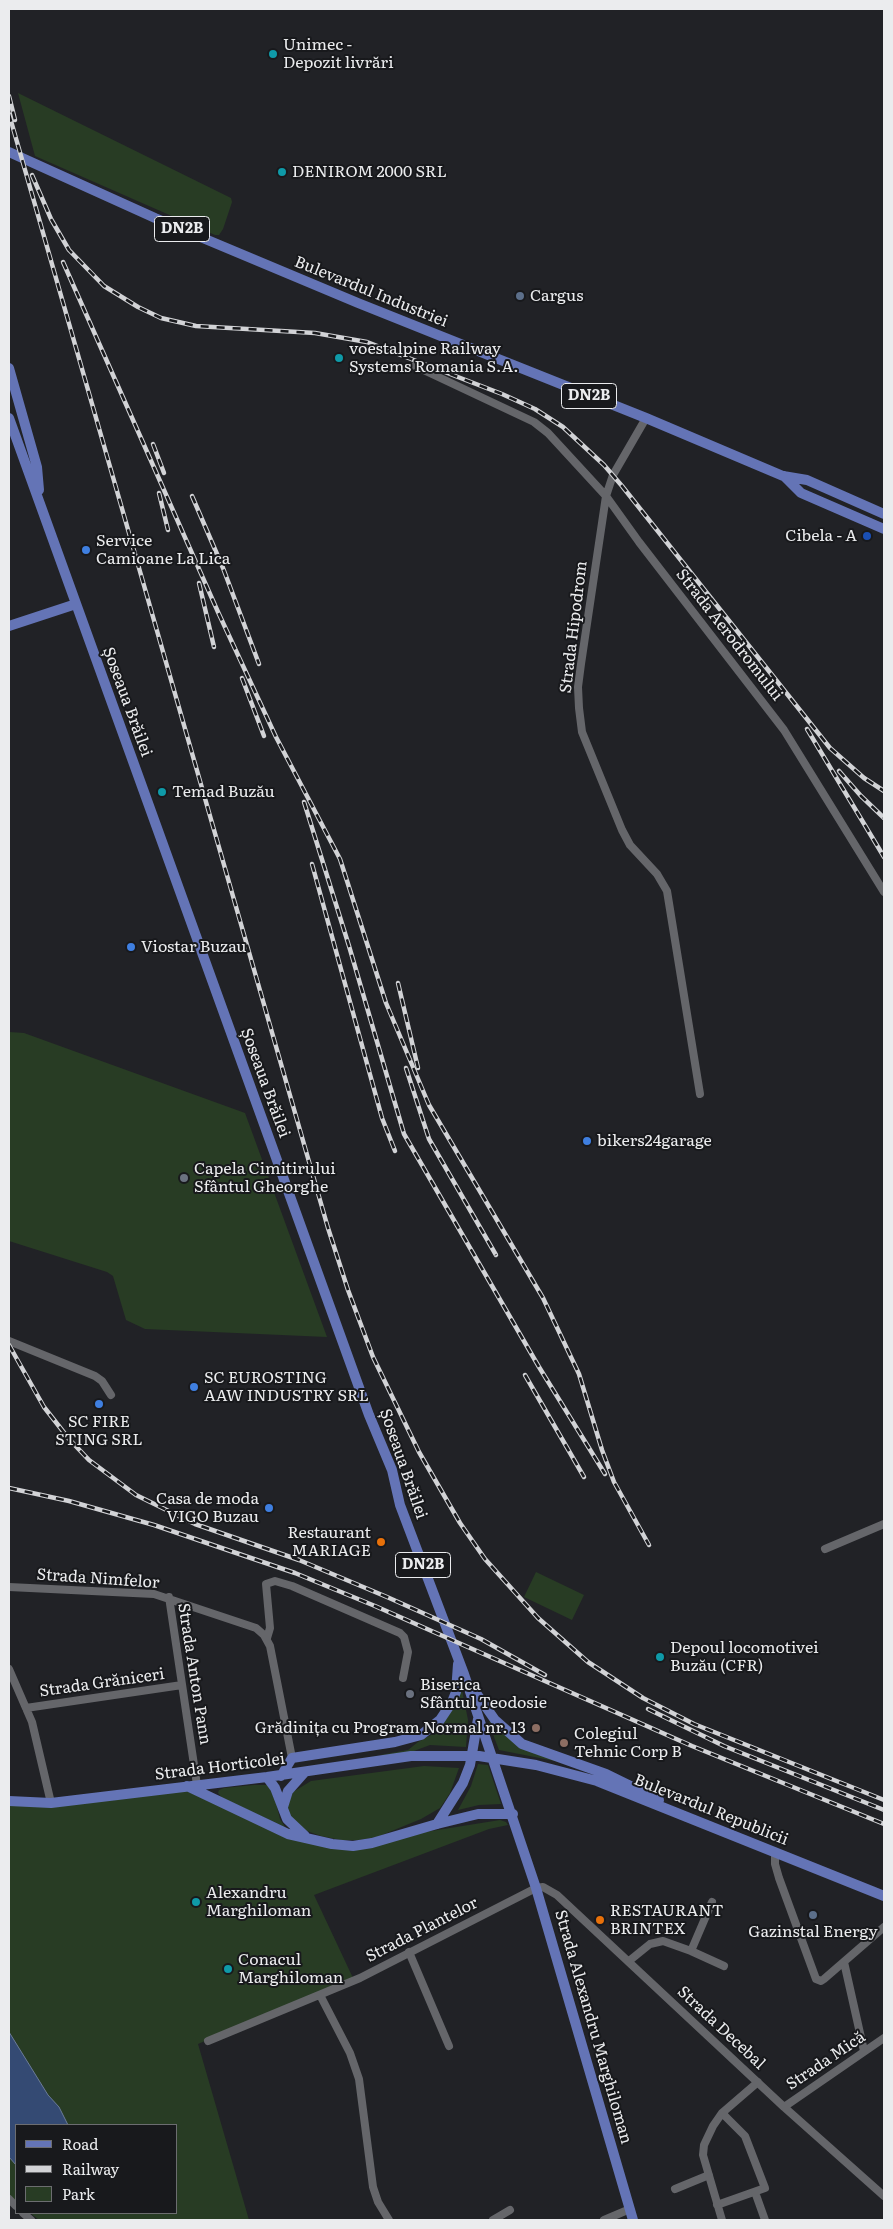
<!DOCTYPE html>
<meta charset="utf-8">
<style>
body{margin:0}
#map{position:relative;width:893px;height:2229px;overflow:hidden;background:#212226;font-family:Literata,serif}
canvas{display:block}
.frame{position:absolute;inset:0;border:10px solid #ebecee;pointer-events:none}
.legend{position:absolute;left:15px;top:2124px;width:162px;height:90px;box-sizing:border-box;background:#18191c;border:1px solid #6c6d70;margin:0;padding:6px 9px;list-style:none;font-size:15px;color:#ebecee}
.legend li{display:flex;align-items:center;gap:10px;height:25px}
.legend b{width:25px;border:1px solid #6c6d70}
</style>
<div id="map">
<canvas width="893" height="2229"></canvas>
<div class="frame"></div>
<ul class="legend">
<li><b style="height:6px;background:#6474b6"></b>Road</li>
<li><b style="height:6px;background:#d2d3d6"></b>Railway</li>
<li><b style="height:14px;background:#283c24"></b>Park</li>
</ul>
</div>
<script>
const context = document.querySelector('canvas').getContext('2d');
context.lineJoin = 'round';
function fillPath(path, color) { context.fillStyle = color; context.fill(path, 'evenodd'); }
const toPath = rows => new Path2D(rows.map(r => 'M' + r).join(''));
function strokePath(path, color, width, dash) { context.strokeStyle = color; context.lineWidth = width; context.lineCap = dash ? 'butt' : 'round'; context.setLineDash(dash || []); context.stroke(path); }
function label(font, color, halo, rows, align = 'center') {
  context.font = font + ' Literata,serif'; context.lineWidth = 4; context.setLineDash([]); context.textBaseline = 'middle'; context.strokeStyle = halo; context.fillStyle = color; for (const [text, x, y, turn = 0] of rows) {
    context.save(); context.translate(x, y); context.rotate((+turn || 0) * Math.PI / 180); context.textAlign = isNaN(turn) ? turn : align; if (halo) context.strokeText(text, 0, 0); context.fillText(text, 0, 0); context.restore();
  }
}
fillPath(toPath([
 [18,93,231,198,232,202,223,229,219,235,215,235,35,156],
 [9,1032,24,1033,245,1113,327,1337,145,1329,126,1320,113,1276,107,1272,9,1241],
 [536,1572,584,1595,572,1620,524,1597],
 [462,1690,468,1720,466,1747,430,1745,406,1754,380,1755,408,1750,418,1742,431,1735,446,1719,456,1704],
 [490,1721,519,1746,570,1764,499,1750,489,1724],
 [478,1764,488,1765,501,1804,479,1805,458,1810,471,1786],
 [424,1766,459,1768,450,1793,440,1808,421,1819,377,1837,359,1840,341,1840,321,1836,307,1831,288,1816,287,1806,293,1792,311,1781],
 [254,1785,269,1785,276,1803,280,1819,285,1827,222,1798,218,1793,219,1790,224,1788],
 [177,1787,269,1826,332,1844,394,1837,500,1820,506,1822,508,1825,489,1829,314,1895,353,1978,198,2044,249,2220,39,2220,30,2213,176,2213,176,2125,16,2125,16,2201,9,2195,9,1802]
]), '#283c24');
const water = toPath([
 [9,2032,48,2095,59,2107,68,2125,16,2125,16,2165,9,2157,9,2032]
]);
fillPath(water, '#344a73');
strokePath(water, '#6b7b98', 1);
strokePath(toPath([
 [415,366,534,422,548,433,606,496,639,542,784,730,884,892],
 [646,418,613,475,606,496,581,664,578,687,579,708,582,732,622,830,630,845,657,874,667,891,700,1094],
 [9,1341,95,1376,102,1381,111,1395],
 [825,1549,884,1524],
 [9,1587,154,1594,256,1628,264,1635,270,1646,292,1758],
 [169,1597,197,1785],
 [267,1638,270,1628,266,1584,275,1581,292,1586,400,1633,404,1637,408,1652,403,1678],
 [9,1669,32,1722,51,1803],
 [26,1708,182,1685],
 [775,1853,775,1864,779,1878,816,1979,821,1981,824,1979,884,1927],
 [691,1951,712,1902],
 [409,1952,449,2046],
 [629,1961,650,1944,663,1941,691,1951,724,1966],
 [844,1962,864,2051],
 [320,1995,350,2053,359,2079,373,2187,378,2202,389,2220],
 [208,2041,360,1978,536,1888,543,1887,557,1895,784,2107,884,2196],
 [784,2107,884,2038],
 [675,2189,709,2175],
 [755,2192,765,2220],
 [9,2199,16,2206],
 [717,2205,765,2188,745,2136,722,2113],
 [23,2213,31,2220],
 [493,2220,510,2210],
 [604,2220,630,2209],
 [722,2220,703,2155,704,2145,713,2126,722,2113,758,2082]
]), '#65666a', 8);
strokePath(toPath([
 [9,152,155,218,358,303,646,418,783,476,807,480,884,514],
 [9,368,37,467,39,490],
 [9,418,369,1415,392,1470,400,1505,464,1674,536,1888,633,2220],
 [784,476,801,493,884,529],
 [9,626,76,604],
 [474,1690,495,1720,522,1744,606,1774,659,1800],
 [281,1776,292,1758,395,1742,421,1735,440,1720,452,1702,456,1692,458,1664],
 [267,1777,275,1788,287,1819,305,1836],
 [187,1786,288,1834,332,1844,353,1846,372,1843,437,1824,478,1814,513,1814],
 [9,1801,51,1803,267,1777,411,1756,479,1756,536,1765,597,1781,884,1896],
 [283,1807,288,1791,304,1773],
 [437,1824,463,1783,470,1765,478,1719]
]), '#6474b6', 10);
const rail = toPath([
 [9,96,15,120],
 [9,114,328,1228,348,1290,373,1357,419,1452,460,1523,485,1559,538,1618,588,1662,643,1698,694,1724,884,1800],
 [32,175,51,219,69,250,104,286,138,307,161,318,196,326,315,333,367,342,502,394,535,409,563,427,604,465,622,486,830,748,864,778,884,791],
 [63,262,218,612,276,737,340,859,386,1003,429,1105,543,1298,579,1374,602,1450,614,1482,649,1545],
 [153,444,164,473],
 [159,493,168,530],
 [192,496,223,568,259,664],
 [199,583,214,647],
 [242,678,264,736],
 [807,729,884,857],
 [839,771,861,796,884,818],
 [304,802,349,946,404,1134,539,1367,605,1474],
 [312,864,382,1118,395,1151],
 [398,983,418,1068],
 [406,1068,429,1139,496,1255],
 [9,1345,44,1407,69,1439,89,1460,136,1495,195,1524,299,1560,387,1597,481,1639,545,1675],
 [525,1375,584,1477],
 [9,1488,69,1501,154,1525,295,1573,375,1606,692,1746,884,1824],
 [648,1709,724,1746,884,1810]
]);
strokePath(rail, '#d2d3d6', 4.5);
strokePath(rail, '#18191c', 2.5, [8]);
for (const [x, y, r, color] of [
 [273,54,5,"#0f9aa8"],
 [282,172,5,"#0f9aa8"],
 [520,296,5,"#5c6f8a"],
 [339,358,5,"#0f9aa8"],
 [867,536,5,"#1a4fb4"],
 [86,550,5,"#3f7fe0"],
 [162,792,5,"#0f9aa8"],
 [131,947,5,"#3f7fe0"],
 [587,1141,5,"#3f7fe0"],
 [184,1178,5,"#6b7280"],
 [194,1387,5,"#3f7fe0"],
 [99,1404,5,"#3f7fe0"],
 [269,1508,5,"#3f7fe0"],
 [381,1542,5,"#e8710a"],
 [660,1657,5,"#0f9aa8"],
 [410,1694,5,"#6b7280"],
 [536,1728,5,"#8d6e63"],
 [564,1743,5,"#8d6e63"],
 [196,1902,5,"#0f9aa8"],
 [813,1915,5,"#5c6f8a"],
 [600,1920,5,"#e8710a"],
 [228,1969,5,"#0f9aa8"]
]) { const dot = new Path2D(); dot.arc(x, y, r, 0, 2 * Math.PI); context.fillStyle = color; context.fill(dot); strokePath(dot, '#18191c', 2); }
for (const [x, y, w] of [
 [182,229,55],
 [589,396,55],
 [423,1565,55]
]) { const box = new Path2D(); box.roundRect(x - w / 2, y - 12.5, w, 25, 4); context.fillStyle = '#18191c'; context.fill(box); strokePath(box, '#ebecee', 1); }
label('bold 15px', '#ebecee', null, [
 ["DN2B",182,229],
 ["DN2B",589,396],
 ["DN2B",423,1565]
]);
label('16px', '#ebecee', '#18191c', [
 ["Unimec -",283,45],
 ["Depozit livrări",283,63],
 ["DENIROM 2000 SRL",292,172],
 ["Cargus",530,296],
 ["voestalpine Railway",349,349],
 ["Systems Romania S.A.",349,367],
 ["Cibela - A",857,536,"right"],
 ["Service",96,541],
 ["Camioane La Lica",96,559],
 ["Temad Buzău",172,792],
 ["Viostar Buzau",141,947],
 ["bikers24garage",597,1141],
 ["Capela Cimitirului",194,1169],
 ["Sfântul Gheorghe",194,1187],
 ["SC EUROSTING",204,1378],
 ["AAW INDUSTRY SRL",204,1396],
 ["SC FIRE",99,1422,"center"],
 ["STING SRL",99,1440,"center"],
 ["Casa de moda",259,1499,"right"],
 ["VIGO Buzau",259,1517,"right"],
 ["Restaurant",371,1533,"right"],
 ["MARIAGE",371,1551,"right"],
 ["Depoul locomotivei",670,1648],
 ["Buzău (CFR)",670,1666],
 ["Biserica",420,1685],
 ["Sfântul Teodosie",420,1703],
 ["Grădinița cu Program Normal nr. 13",526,1728,"right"],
 ["Colegiul",574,1734],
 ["Tehnic Corp B",574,1752],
 ["Alexandru",206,1893],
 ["Marghiloman",206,1911],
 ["RESTAURANT",610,1911],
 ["BRINTEX",610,1929],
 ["Gazinstal Energy",813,1932,"center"],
 ["Conacul",238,1960],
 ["Marghiloman",238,1978]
], 'left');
label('16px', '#ebecee', '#18191c', [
 ["Bulevardul Industriei",371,292,22],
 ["Strada Hipodrom",574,627,-83],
 ["Strada Aerodromului",729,635,52],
 ["Șoseaua Brăilei",127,702,70],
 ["Șoseaua Brăilei",265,1083,70],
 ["Șoseaua Brăilei",403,1464,71],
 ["Strada Nimfelor",98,1579,4],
 ["Strada Anton Pann",194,1674,81],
 ["Strada Grăniceri",102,1683,-8],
 ["Strada Horticolei",220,1767,-7],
 ["Bulevardul Republicii",711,1810,22],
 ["Strada Plantelor",422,1930,-27],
 ["Strada Alexandru Marghiloman",593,2027,74],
 ["Strada Decebal",721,2028,43],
 ["Strada Mică",826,2061,-34]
]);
</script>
